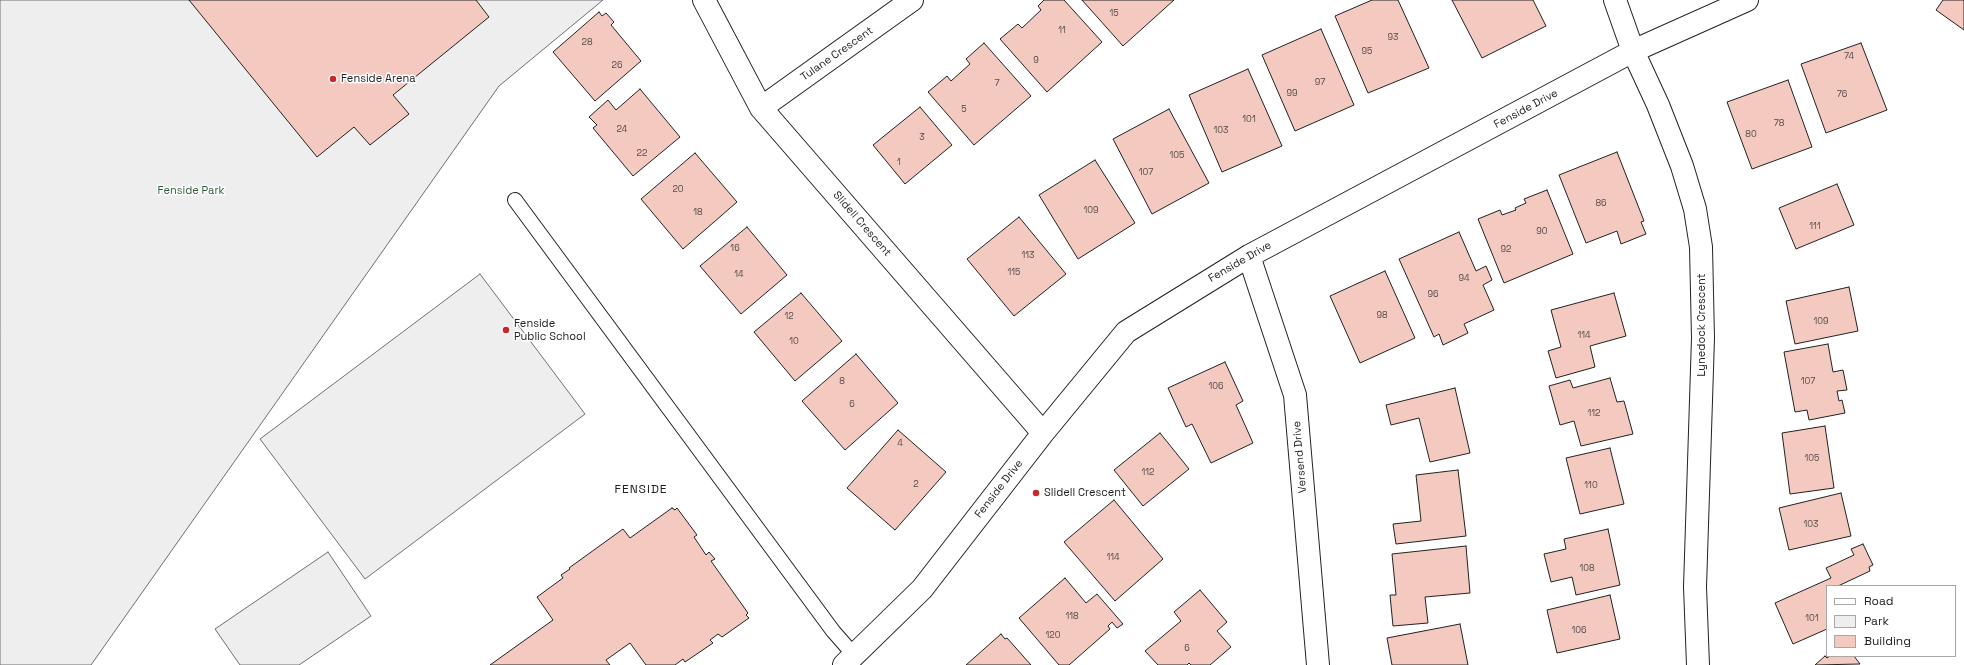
<!DOCTYPE html>
<style>
body{margin:0}
#map{position:relative;width:1964px;height:665px;overflow:hidden;background:#fff;font-family:"Space Grotesk",sans-serif}
canvas{display:block}
.legend{position:absolute;left:1826px;top:585px;width:130px;height:72px;box-sizing:border-box;background:#fff;border:1px solid #a7a7a7;margin:0;padding:5px 7px;list-style:none;font-size:12px;color:#222}
.legend li{display:flex;align-items:center;gap:8px;height:20px}
.legend b{width:20px;border:1px solid #a7a7a7}
</style>
<div id="map">
<canvas width="1964" height="665"></canvas>
<ul class="legend">
<li><b style="height:5px;background:#fff"></b>Road</li>
<li><b style="height:11px;background:#eee"></b>Park</li>
<li><b style="height:11px;background:#f3c9c0"></b>Building</li>
</ul>
</div>
<script>
const context = document.querySelector('canvas').getContext('2d');
context.lineJoin = 'round';
function fillPath(path, color) { context.fillStyle = color; context.fill(path, 'evenodd'); }
const toPath = rows => new Path2D(rows.map(r => 'M' + r).join(''));
function strokePath(path, color, width, dash) { context.strokeStyle = color; context.lineWidth = width; context.lineCap = dash ? 'butt' : 'round'; context.setLineDash(dash || []); context.stroke(path); }
function label(font, color, halo, rows, align = 'center') {
  context.font = font + ' "Space Grotesk",sans-serif'; context.lineWidth = 3; context.setLineDash([]); context.textBaseline = 'middle'; context.strokeStyle = halo; context.fillStyle = color; for (const [text, x, y, turn = 0] of rows) {
    context.save(); context.translate(x, y); context.rotate((+turn || 0) * Math.PI / 180); context.textAlign = isNaN(turn) ? turn : align; if (halo) context.strokeText(text, 0, 0); context.fillText(text, 0, 0); context.restore();
  }
}
const green = toPath([
 [0,0,603,0,499,86,91,665,0,665,0,0],
 [480,274,585,414,365,579,260,439,480,274],
 [328,552,371,616,299,665,240,665,215,629,328,552]
]);
fillPath(green, '#eee');
strokePath(green, '#6f6f6f', 1);
const building = toPath([
 [189,0,476,0,489,17,393,95,409,114,370,145,354,127,317,157,189,0],
 [1044,0,1064,0,1102,42,1047,92,1000,39,1018,24,1022,28,1041,10,1038,6,1044,0],
 [1082,0,1174,0,1123,46,1082,0],
 [1372,0,1398,0,1429,68,1368,93,1335,16,1372,0],
 [1452,0,1533,0,1546,26,1482,58,1452,0],
 [1943,0,1964,0,1964,30,1936,10,1943,0],
 [599,12,602,16,606,13,614,22,611,25,641,61,595,101,553,52,599,12],
 [1321,29,1354,105,1295,131,1262,55,1321,29],
 [984,43,1031,96,974,145,928,92,947,76,951,81,970,64,966,59,984,43],
 [1861,43,1887,110,1826,133,1801,64,1861,43],
 [1248,69,1282,146,1222,172,1189,95,1248,69],
 [1788,80,1812,147,1752,169,1727,102,1788,80],
 [640,89,680,137,633,176,593,128,597,125,589,117,608,100,616,110,640,89],
 [920,107,952,145,905,184,873,145,920,107],
 [1169,109,1209,183,1152,214,1113,139,1169,109],
 [1617,152,1644,221,1641,222,1646,234,1621,244,1617,231,1586,243,1559,175,1617,152],
 [695,153,737,202,683,249,641,199,695,153],
 [1095,160,1135,223,1078,259,1039,195,1095,160],
 [1837,184,1854,225,1796,249,1779,208,1837,184],
 [1547,190,1573,254,1504,283,1478,219,1500,210,1502,215,1516,210,1515,208,1526,203,1524,199,1547,190],
 [1019,217,1066,274,1014,316,967,259,1019,217],
 [747,227,787,275,741,314,700,266,747,227],
 [1459,232,1476,271,1486,266,1492,280,1483,285,1494,310,1464,324,1468,333,1443,345,1439,334,1434,337,1399,259,1459,232],
 [1385,271,1415,338,1360,363,1330,296,1385,271],
 [1849,287,1858,331,1795,344,1786,301,1849,287],
 [801,293,842,341,795,381,754,332,801,293],
 [1614,293,1626,336,1590,346,1595,367,1556,378,1548,351,1561,347,1551,310,1614,293],
 [1828,344,1833,372,1843,370,1847,390,1837,391,1839,401,1842,400,1845,413,1809,420,1807,410,1795,412,1784,352,1828,344],
 [856,354,898,403,845,450,802,401,856,354],
 [1225,362,1243,401,1236,405,1253,443,1211,463,1192,424,1186,427,1168,388,1225,362],
 [1610,378,1617,402,1624,401,1633,434,1581,446,1574,421,1560,425,1549,386,1570,380,1573,388,1610,378],
 [1455,388,1470,453,1430,462,1419,418,1391,425,1386,405,1455,388],
 [1825,426,1834,488,1790,494,1782,433,1825,426],
 [898,430,946,472,895,530,847,488,898,430],
 [1160,433,1189,469,1143,506,1114,470,1160,433],
 [1610,448,1624,504,1580,514,1566,458,1610,448],
 [1458,470,1466,536,1396,544,1393,524,1421,521,1416,475,1458,470],
 [1841,493,1851,536,1789,550,1779,508,1841,493],
 [1114,500,1163,559,1115,601,1064,542,1114,500],
 [672,508,675,510,677,508,697,535,694,537,706,555,709,552,715,559,711,561,748,613,746,615,749,618,722,637,718,634,710,640,713,643,685,662,683,659,675,665,646,665,630,643,606,660,610,665,490,665,553,620,537,597,563,578,561,575,570,569,569,568,623,529,630,538,672,508],
 [1608,529,1620,585,1576,595,1572,577,1551,582,1544,554,1566,549,1564,539,1608,529],
 [1863,544,1873,565,1869,567,1870,571,1838,586,1827,586,1827,629,1793,644,1775,603,1831,578,1826,568,1854,555,1851,549,1863,544],
 [1466,546,1470,593,1425,597,1428,623,1393,626,1390,595,1396,595,1392,554,1466,546],
 [1065,578,1086,603,1097,594,1123,624,1117,628,1112,622,1108,626,1110,629,1069,665,1059,665,1019,618,1065,578],
 [1200,590,1227,622,1217,631,1231,647,1210,665,1191,665,1189,663,1187,665,1158,665,1145,651,1181,621,1174,612,1200,590],
 [1610,595,1620,639,1557,653,1547,610,1610,595],
 [1460,624,1468,665,1392,665,1387,638,1460,624],
 [1001,634,1005,639,1007,638,1031,665,966,665,1001,634],
 [1825,656,1827,658,1830,656,1854,656,1860,664,1815,665,1825,656]
]);
fillPath(building, '#f3c9c0');
strokePath(building, '#222', 1);
const service = toPath([
 [515,200,833,631,854,655]
]);
const minor = toPath([
 [704,0,761,108,1043,433],
 [1615,0,1633,51,1658,105,1682,166,1695,209,1701,247,1703,338,1695,587,1698,665],
 [761,108,912,0],
 [1249,256,1295,395,1318,665],
 [844,665,922,589,1043,433,1126,332,1249,256,1633,51,1747,0]
]);
strokePath(service, '#222', 16);
strokePath(minor, '#222', 24);
strokePath(service, '#fff', 14);
strokePath(minor, '#fff', 22);
for (const [x, y, r, color] of [
 [333,79,4,"#c62828"],
 [506,330,4,"#c62828"],
 [1036,493,4,"#c62828"]
]) { const dot = new Path2D(); dot.arc(x, y, r, 0, 2 * Math.PI); context.fillStyle = color; context.fill(dot); strokePath(dot, '#fff', 1.5); }
label('9px', '#564c4a', null, [
 ["15",1114,14],
 ["11",1062,31],
 ["93",1393,38],
 ["28",587,43],
 ["95",1367,52],
 ["74",1849,57],
 ["9",1036,61],
 ["26",617,66],
 ["97",1320,83],
 ["7",997,84],
 ["99",1292,94],
 ["76",1842,95],
 ["5",964,110],
 ["101",1249,120],
 ["78",1779,124],
 ["24",622,130],
 ["103",1221,131],
 ["80",1751,135],
 ["3",922,138],
 ["22",642,154],
 ["105",1177,156],
 ["1",899,163],
 ["107",1146,173],
 ["20",678,190],
 ["86",1601,204],
 ["109",1091,211],
 ["18",698,213],
 ["111",1815,227],
 ["90",1542,232],
 ["16",735,249],
 ["92",1506,250],
 ["113",1028,256],
 ["115",1014,273],
 ["14",739,275],
 ["94",1464,279],
 ["96",1433,295],
 ["98",1382,316],
 ["12",789,317],
 ["109",1821,322],
 ["114",1584,336],
 ["10",794,342],
 ["8",842,382],
 ["107",1808,382],
 ["106",1216,387],
 ["6",852,405],
 ["112",1594,414],
 ["4",900,444],
 ["105",1812,459],
 ["112",1148,473],
 ["2",916,485],
 ["110",1591,486],
 ["103",1811,525],
 ["114",1113,558],
 ["108",1587,569],
 ["118",1072,617],
 ["101",1812,619],
 ["106",1579,631],
 ["120",1053,636],
 ["6",1187,649]
]);
label('11px', '#222', '#fff', [
 ["Tulane Crescent",837,54,-35],
 ["Fenside Drive",1526,109,-28],
 ["Slidell Crescent",862,224,49],
 ["Fenside Drive",1240,262,-30],
 ["Lynedock Crescent",1702,325,-90],
 ["Versend Drive",1300,457,-95],
 ["Fenside Drive",999,489,-52]
]);
label('11px', '#222', '#fff', [
 ["Fenside Arena",341,79],
 ["Fenside",514,324],
 ["Public School",514,337],
 ["Slidell Crescent",1044,493]
], 'left');
label('11px', '#2f5e38', '#fff', [
 ["Fenside Park",191,191]
]);
context.letterSpacing = '1px';
label('12px', '#222', '#fff', [
 ["FENSIDE",641,490]
]);
context.letterSpacing = '0px';
</script>
